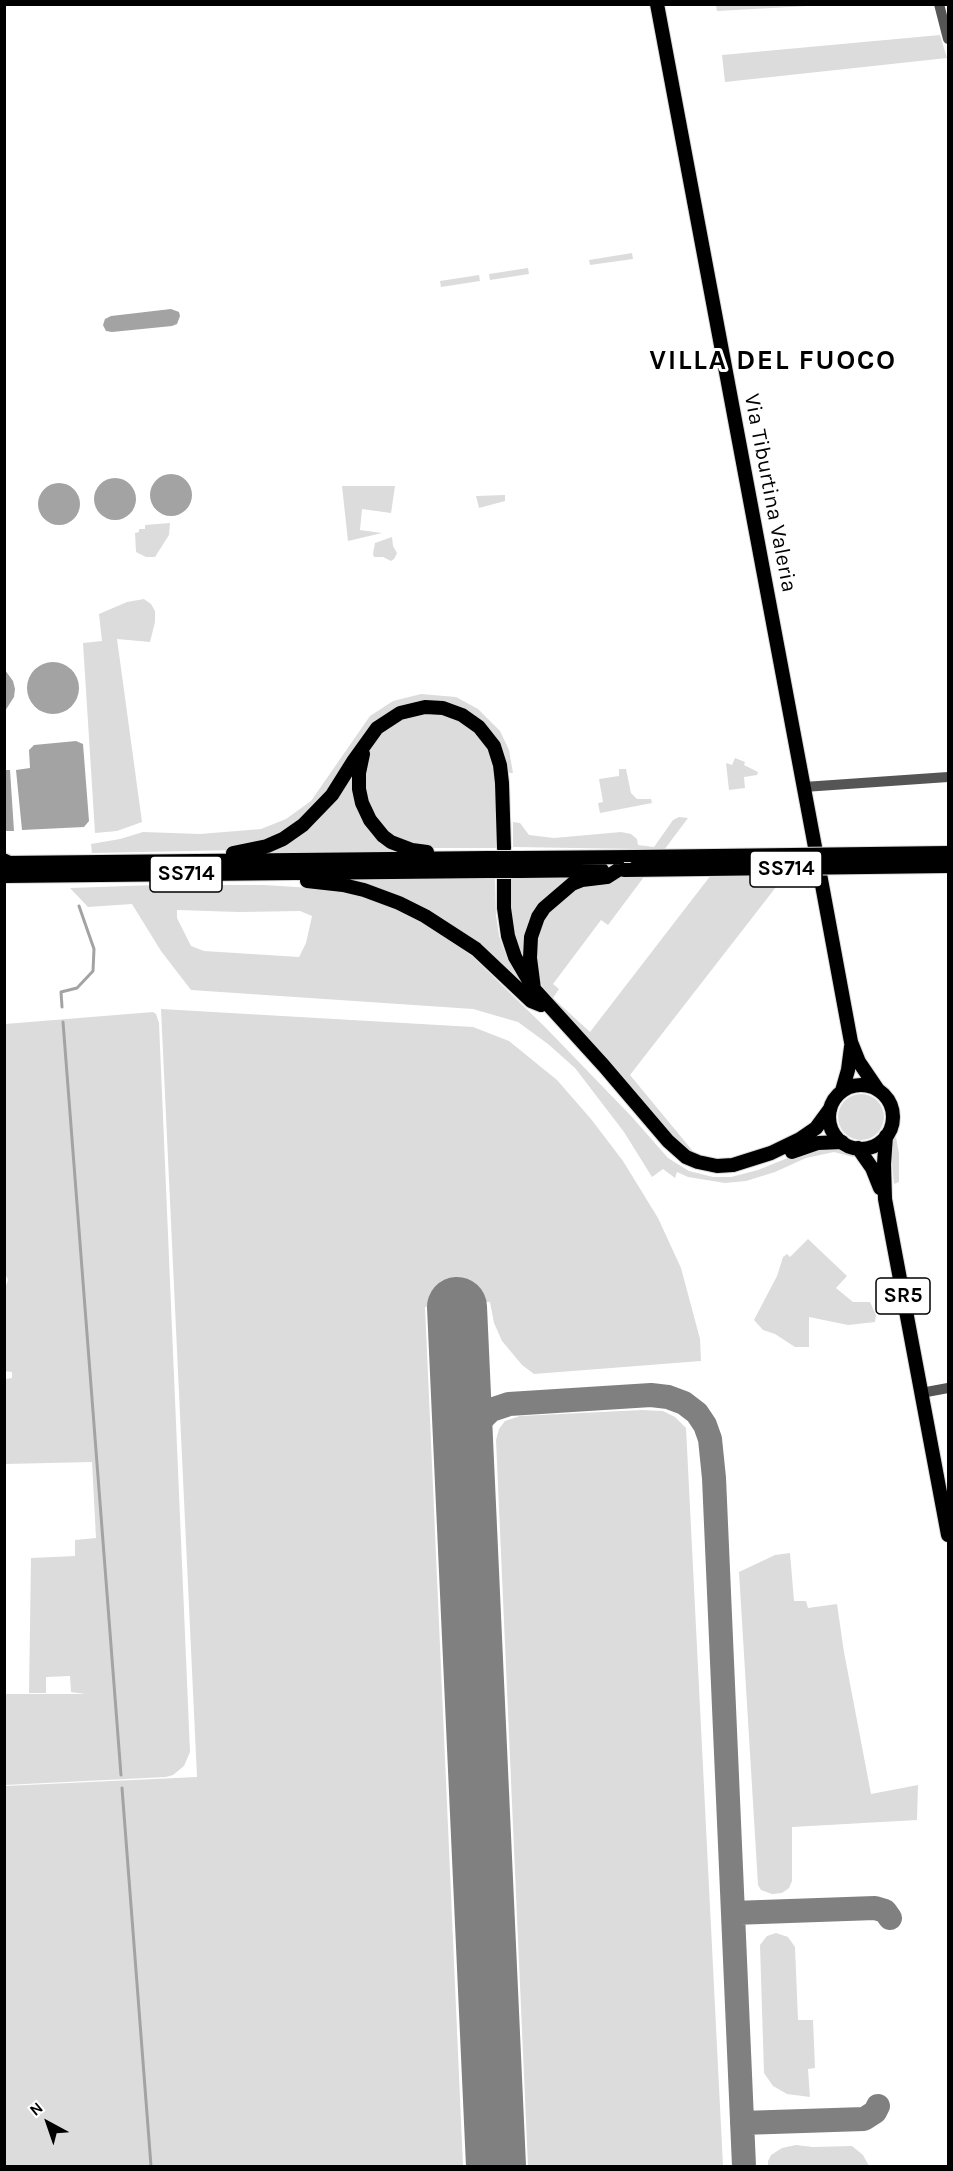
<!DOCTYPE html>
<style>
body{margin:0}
#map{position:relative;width:953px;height:2171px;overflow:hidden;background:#fff;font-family:Karla,sans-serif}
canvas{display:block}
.frame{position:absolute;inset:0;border:6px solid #000;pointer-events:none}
.north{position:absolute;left:18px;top:2093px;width:60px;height:60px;-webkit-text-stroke:4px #fff;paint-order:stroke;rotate:320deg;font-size:16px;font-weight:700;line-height:24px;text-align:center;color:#000}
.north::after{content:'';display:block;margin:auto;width:21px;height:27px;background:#000;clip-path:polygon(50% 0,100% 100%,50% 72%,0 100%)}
</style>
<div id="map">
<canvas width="953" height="2171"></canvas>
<div class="frame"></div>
<div class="north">N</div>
</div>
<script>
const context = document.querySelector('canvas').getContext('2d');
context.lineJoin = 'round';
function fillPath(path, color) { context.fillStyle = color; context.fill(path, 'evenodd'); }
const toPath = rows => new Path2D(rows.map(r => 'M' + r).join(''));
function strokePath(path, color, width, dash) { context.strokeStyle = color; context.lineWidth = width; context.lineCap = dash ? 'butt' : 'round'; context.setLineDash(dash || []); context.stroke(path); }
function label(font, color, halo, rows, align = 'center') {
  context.font = font + ' Karla,sans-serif'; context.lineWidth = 6; context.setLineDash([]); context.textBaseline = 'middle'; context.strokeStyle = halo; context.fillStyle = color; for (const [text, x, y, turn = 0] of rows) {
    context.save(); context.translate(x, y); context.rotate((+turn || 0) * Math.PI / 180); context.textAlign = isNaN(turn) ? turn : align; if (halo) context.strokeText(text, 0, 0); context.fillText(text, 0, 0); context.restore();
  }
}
fillPath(toPath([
 [716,5,716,4,826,5,717,11],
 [940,35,947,58,725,82,722,55],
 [632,253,633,259,590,265,589,260],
 [528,268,529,274,490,280,489,274],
 [479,275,480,281,441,287,440,281],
 [342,486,395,486,391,513,362,509,360,530,382,533,348,541],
 [505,495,505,501,479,508,476,496],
 [170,523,169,535,155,557,146,557,136,552,135,533,139,532,139,529,145,529,145,525],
 [392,537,393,546,397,553,394,559,391,561,383,557,374,557,373,554,375,543],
 [144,599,151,604,155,611,155,622,150,642,117,639,142,822,117,831,95,833,83,643,102,641,99,614,127,602],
 [421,694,456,697,478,709,500,731,509,750,513,773,506,773,482,724,405,706,330,793,281,836,240,850,92,853,91,844,120,839,143,832,200,834,261,829,286,819,311,801,370,716,393,701],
 [431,714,450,717,462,722,475,733,487,748,493,763,495,777,496,848,430,848,412,846,384,831,364,796,367,754,379,735,391,725,406,718],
 [735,758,745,762,744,765,758,772,757,775,744,777,745,788,729,790,726,763,732,765],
 [619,769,626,769,631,793,637,799,651,799,652,803,600,813,598,803,603,802,599,779,619,776],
 [350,777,354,778,355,794,403,852,264,854,264,852],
 [679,817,688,818,608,925,601,920,553,984,559,989,553,998,590,1032,731,849,811,849,783,878,630,1075,701,1161,679,1148,547,995,537,975,534,949,543,915,581,883,618,879,638,849,513,847,513,822,520,823,529,835,554,838,621,832,631,834,637,839,638,845,654,847,673,820],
 [575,875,546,899,524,960,515,937,512,918,510,877],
 [495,878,496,915,499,936,508,960,519,979,516,981,497,961,348,881,349,879],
 [156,885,264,885,329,889,368,898,407,913,432,926,473,957,546,1028,632,1117,668,1158,689,1171,713,1177,731,1177,758,1170,800,1153,836,1146,845,1152,857,1155,853,1157,834,1152,806,1158,775,1172,746,1181,725,1183,688,1177,677,1172,675,1178,663,1169,652,1177,624,1132,575,1068,548,1044,518,1022,473,1009,191,990,161,951,132,904,88,907,70,888],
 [177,910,239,912,300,911,312,916,306,943,299,957,204,951,191,946,177,918],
 [161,1009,473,1027,509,1041,557,1080,591,1119,623,1161,658,1218,681,1268,700,1339,701,1361,534,1374,522,1365,502,1341,494,1323,490,1302,425,1307,463,2166,5,2166,5,1786,197,1777],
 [153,1012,156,1014,159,1023,190,1752,184,1766,173,1775,166,1777,5,1785,5,1694,85,1694,71,1692,70,1676,46,1677,46,1693,29,1693,31,1558,75,1556,75,1540,96,1538,92,1462,5,1464,5,1379,12,1378,12,1372,4,1371,4,1291,8,1280,4,1271,5,1024],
 '838 1117a23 23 0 1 1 46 0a23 23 0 1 1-46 0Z',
 [896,1137,899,1154,899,1182,894,1184,890,1143],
 [808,1239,847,1276,836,1288,853,1302,870,1302,876,1315,875,1322,848,1325,809,1317,809,1347,795,1347,775,1334,763,1330,754,1320,777,1276,783,1257,787,1254,790,1257],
 [642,1410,663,1411,675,1417,686,1428,723,2166,528,2166,496,1440,499,1429,505,1421,520,1416],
 [790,1553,794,1601,806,1601,808,1608,837,1604,844,1652,871,1794,918,1785,917,1820,792,1827,792,1881,789,1888,782,1893,772,1894,761,1890,758,1885,739,1572,775,1555],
 [776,1933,788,1937,795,1947,798,2020,813,2020,815,2068,808,2069,810,2097,787,2094,773,2086,764,2073,760,1945,767,1936],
 [796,2145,813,2147,852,2146,863,2155,869,2166,768,2166,768,2161,771,2155,782,2148]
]), '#dcdcdc');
fillPath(toPath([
 [171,309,179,312,180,316,177,324,172,326,112,332,106,331,103,325,105,319,111,316],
 '150 495a21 21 0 1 1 42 0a21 21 0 1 1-42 0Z',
 '94 499a21 21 0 1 1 42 0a21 21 0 1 1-42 0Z',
 '38 504a21 21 0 1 1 42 0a21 21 0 1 1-42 0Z',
 '27 688a26 26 0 1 1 52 0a26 26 0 1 1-52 0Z',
 [5,670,13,681,15,689,14,697,5,711],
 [76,741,83,744,89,821,84,827,22,830,16,770,30,768,29,750,34,745],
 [5,770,10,770,14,831,5,831]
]), '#a3a3a3');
strokePath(toPath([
 [62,1007,61,992,77,988,93,971,94,949,79,906],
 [63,1022,121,1775],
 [122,1788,151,2166]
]), '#a3a3a3', 3);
strokePath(toPath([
 [464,1453,470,1436,478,1423,491,1410,509,1404,651,1395,668,1397,684,1403,697,1413,705,1425,710,1439,714,1478,744,2166],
 [733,1913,875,1908,885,1911,890,1918],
 [742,2123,864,2119,875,2112,878,2106]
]), '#808080', 24);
strokePath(toPath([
 [457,1307,496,2166]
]), '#808080', 60);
const primary = toPath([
 [657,4,815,847],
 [820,874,851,1042,859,1062,878,1090],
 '829 1117a32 32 0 1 1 64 0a32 32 0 1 1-64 0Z',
 [842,1091,848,1070,851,1047],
 [886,1136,884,1164,885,1199,948,1535],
 [858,1148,872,1168,880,1188]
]);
const trunk = toPath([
 [363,754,359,773,359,789,362,803,370,820,383,836,391,842,412,850,427,852],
 [233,853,267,846,283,839,303,825,332,795,354,760,377,728,400,713,425,707,443,708,462,715,479,727,494,746,500,765,502,783,504,848],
 [520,858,635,857],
 [4,863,488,858],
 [618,870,607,877,582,880,572,884,544,908,538,917,531,937,530,958,534,989,604,1066,668,1141,686,1157,698,1162,717,1166,733,1165,771,1153,800,1139,816,1128,830,1109],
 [520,871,602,870],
 [4,876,488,871],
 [504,878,504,908,508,936,515,957,529,981],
 [307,881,343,885,364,890,399,903,425,916,476,949,531,1001,541,1005],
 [792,1152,818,1143,842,1142]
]);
const motorway = toPath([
 [4,861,8,863]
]);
strokePath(primary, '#dbdbdb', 16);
strokePath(trunk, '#dbdbdb', 16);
strokePath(motorway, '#dbdbdb', 18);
strokePath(toPath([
 [939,4,948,39],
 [804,787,948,777],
 [921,1393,948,1388]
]), '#555', 10);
strokePath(primary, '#000', 14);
strokePath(trunk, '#000', 14);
strokePath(motorway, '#000', 15);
const trunkBridge = toPath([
 [635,857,948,853],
 [488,858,520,858],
 [624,870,948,866],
 [488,871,520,871]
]);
strokePath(trunkBridge, '#dbdbdb', 16, []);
strokePath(trunkBridge, '#000', 14);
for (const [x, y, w] of [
 [786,869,72],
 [186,874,72],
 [903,1296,54]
]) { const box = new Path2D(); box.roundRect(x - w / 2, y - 18, w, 36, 4.5); context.fillStyle = '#fff'; context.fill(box); strokePath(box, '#000', 1.5); }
label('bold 21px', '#000', null, [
 ["SS714",786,869],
 ["SS714",186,874],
 ["SR5",903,1296]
]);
label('22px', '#000', '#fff', [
 ["Via Tiburtina Valeria",770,493,79]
]);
context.letterSpacing = '1.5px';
label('bold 28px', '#000', '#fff', [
 ["VILLA DEL FUOCO",773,361]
]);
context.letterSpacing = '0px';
</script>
